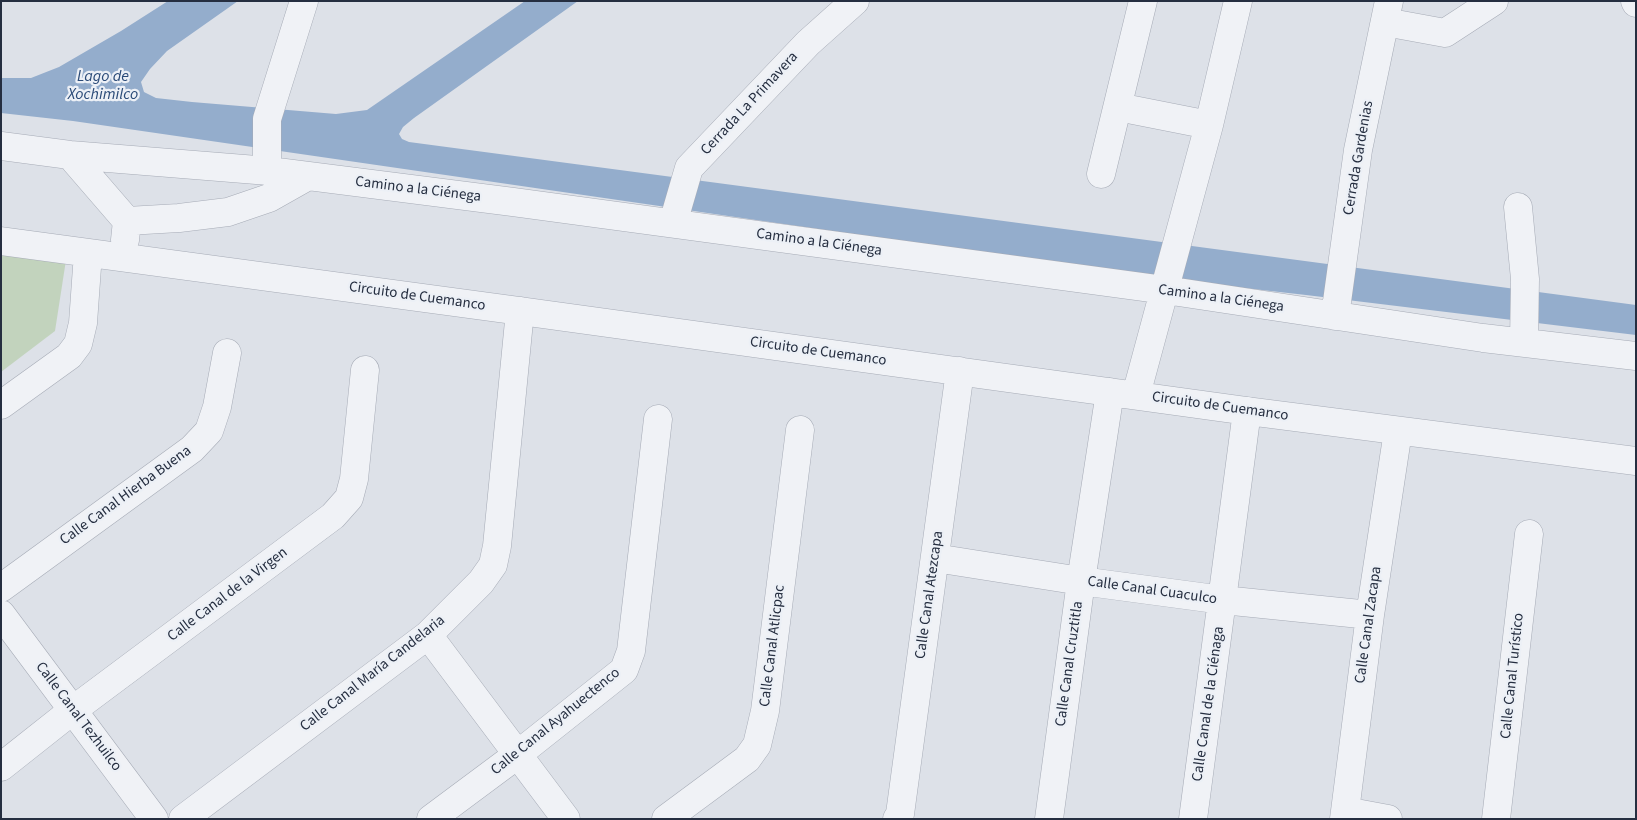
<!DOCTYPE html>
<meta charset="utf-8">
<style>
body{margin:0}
#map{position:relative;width:1637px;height:820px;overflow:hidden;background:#dde1e8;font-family:"Source Sans 3",sans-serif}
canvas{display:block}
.frame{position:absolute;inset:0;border:2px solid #252e40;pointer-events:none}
</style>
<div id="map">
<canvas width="1637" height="820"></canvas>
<div class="frame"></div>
</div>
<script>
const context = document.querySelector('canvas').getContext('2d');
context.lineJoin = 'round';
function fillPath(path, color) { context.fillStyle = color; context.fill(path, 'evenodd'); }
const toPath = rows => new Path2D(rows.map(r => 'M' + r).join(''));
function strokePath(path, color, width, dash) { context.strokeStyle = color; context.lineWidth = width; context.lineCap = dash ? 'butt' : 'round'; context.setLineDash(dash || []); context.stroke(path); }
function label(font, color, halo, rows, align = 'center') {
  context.font = font + ' "Source Sans 3",sans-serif'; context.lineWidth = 4.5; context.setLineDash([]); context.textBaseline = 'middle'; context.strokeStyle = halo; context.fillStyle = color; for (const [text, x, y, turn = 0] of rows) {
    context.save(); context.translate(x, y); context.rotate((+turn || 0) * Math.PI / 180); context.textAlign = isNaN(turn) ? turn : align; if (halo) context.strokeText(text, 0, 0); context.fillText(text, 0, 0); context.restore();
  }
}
fillPath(toPath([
 [1,251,66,260,55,331,1,372]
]), '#c2d3bd');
fillPath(toPath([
 [168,1,238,1,167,51,150,69,141,82,144,92,156,98,192,102,336,114,367,110,525,1,578,1,414,118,403,127,399,134,402,139,409,142,1636,305,1636,335,1306,295,1156,278,73,121,1,113,1,78,31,78,59,67,121,31]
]), '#94adcc');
const minor = toPath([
 [1635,1,1636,3],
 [1385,22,1445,33,1494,1],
 [1118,107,1209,125],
 [1,146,70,155,269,171,513,202,1165,290,1483,338,1636,356],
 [70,155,127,221,125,240],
 [269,171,267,159,267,119,304,1],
 [1101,174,1143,1],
 [1518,207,1525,279,1524,342],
 [127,221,179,218,228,212,269,198,308,176],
 [673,223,689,168,808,43,855,1],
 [1,241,520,311,1247,411,1636,461],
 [1335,316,1358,150,1389,1],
 [1136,395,1209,125,1238,1],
 [1,405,69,356,78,344,83,323,88,253],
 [935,558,1081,581,1223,600,1370,615],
 [1,588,192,449,209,431,217,407,227,353],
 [1,614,154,819],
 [428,635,566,819],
 [1,767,73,710,333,516,349,498,354,479,365,370],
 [1345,811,1388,819],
 [183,819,428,635,481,582,493,565,497,546,520,311],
 [431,819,517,755,624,670,631,651,658,419],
 [666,819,747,759,757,745,765,711,800,430],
 [897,819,900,814,960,371],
 [1049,819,1081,581,1110,392],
 [1193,819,1247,411],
 [1344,819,1370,615,1398,431],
 [1496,819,1529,534]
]);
strokePath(minor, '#a6abb6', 29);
strokePath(minor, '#f0f2f6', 28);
label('15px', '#252e40', '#ecf0f6', [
 ["Cerrada La Primavera",750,104,-47],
 ["Cerrada Gardenias",1359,158,-80],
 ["Camino a la Ciénega",418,190,7],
 ["Camino a la Ciénega",819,243,8],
 ["Circuito de Cuemanco",417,297,8],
 ["Camino a la Ciénega",1221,299,8],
 ["Circuito de Cuemanco",818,352,8],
 ["Circuito de Cuemanco",1220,407,8],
 ["Calle Canal Hierba Buena",126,496,-36],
 ["Calle Canal Cuaculco",1152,591,8],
 ["Calle Canal de la Virgen",228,595,-37],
 ["Calle Canal Atezcapa",930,595,-82],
 ["Calle Canal Zacapa",1369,625,-82],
 ["Calle Canal Atlicpac",773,646,-83],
 ["Calle Canal Cruztitla",1070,664,-82],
 ["Calle Canal María Candelaria",373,674,-38],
 ["Calle Canal Turístico",1513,676,-84],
 ["Calle Canal de la Ciénaga",1209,704,-82],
 ["Calle Canal Tezhuilco",78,717,53],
 ["Calle Canal Ayahuectenco",556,722,-39]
]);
label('italic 16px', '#2b4b78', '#ecf0f6', [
 ["Lago de",103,77],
 ["Xochimilco",103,95]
]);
</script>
